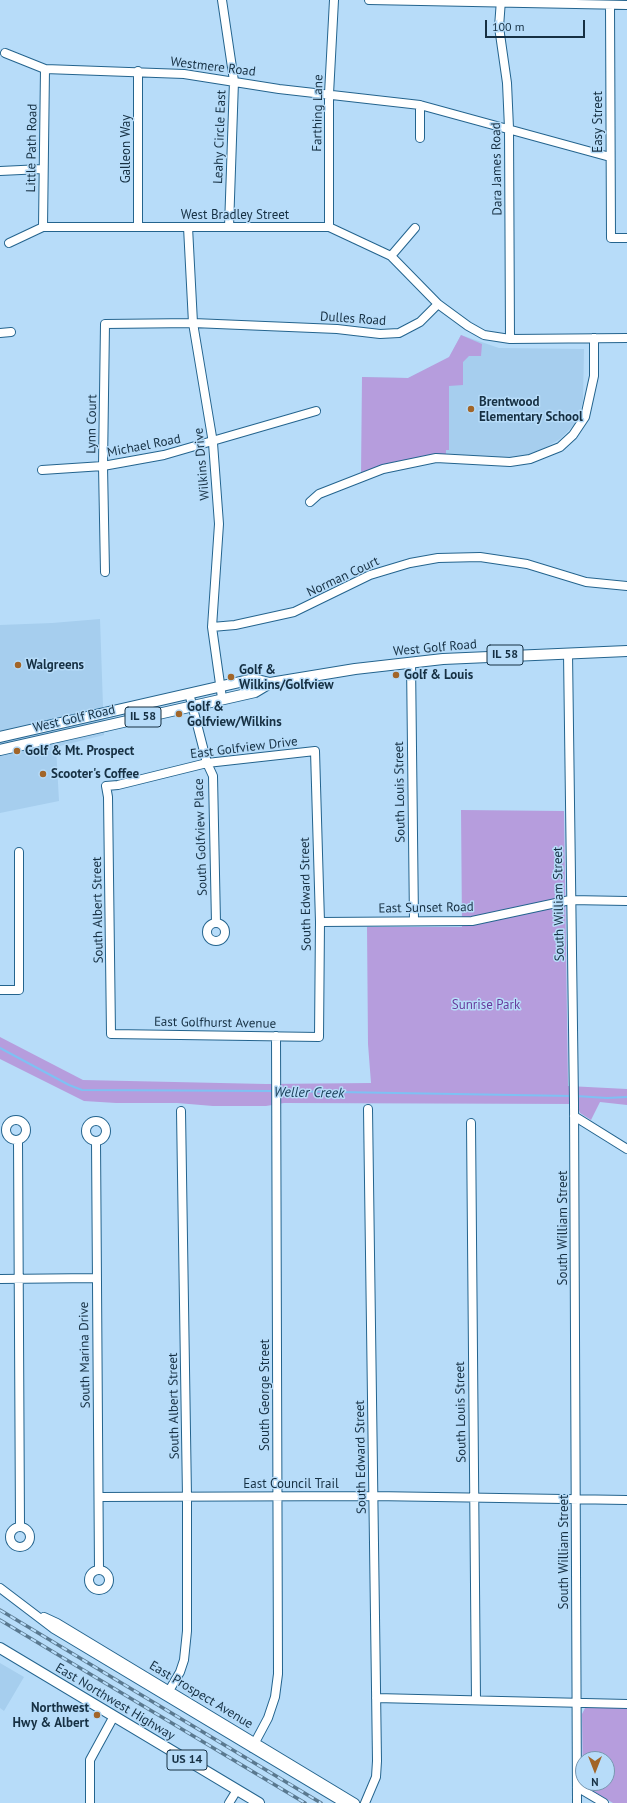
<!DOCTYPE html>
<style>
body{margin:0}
#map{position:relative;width:627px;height:1803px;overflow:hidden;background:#b7dcf9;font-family:"PT Sans",sans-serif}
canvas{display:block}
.north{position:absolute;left:575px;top:1751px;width:40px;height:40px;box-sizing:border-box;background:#b7dcf9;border:1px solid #7797b0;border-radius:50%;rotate:180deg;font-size:11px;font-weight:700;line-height:16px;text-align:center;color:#163043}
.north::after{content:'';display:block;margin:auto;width:14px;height:18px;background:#a26528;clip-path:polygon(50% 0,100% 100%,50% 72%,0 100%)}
.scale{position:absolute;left:485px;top:20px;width:100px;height:18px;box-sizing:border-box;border:2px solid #163043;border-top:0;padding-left:5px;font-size:12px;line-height:14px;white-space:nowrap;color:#163043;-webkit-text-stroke:3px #b7dcf9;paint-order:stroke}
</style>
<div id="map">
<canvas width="627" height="1803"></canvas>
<div class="north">N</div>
<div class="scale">100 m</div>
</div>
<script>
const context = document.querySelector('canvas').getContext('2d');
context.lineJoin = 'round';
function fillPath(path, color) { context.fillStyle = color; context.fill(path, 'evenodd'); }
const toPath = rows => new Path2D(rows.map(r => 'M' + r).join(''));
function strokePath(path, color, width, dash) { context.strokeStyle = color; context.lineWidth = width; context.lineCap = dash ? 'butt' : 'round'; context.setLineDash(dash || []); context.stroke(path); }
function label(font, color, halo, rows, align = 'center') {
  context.font = font + ' "PT Sans",sans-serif'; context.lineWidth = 3; context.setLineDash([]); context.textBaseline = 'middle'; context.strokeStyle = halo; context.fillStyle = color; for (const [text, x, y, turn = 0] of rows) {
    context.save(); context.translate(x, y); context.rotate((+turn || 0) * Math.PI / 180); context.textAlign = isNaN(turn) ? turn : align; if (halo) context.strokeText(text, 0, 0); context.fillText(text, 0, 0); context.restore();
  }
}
fillPath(toPath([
 [461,335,499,348,584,349,583,401,579,416,574,425,560,439,538,452,511,459,446,455,362,377,408,378,449,358],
 [100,619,104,735,56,747,59,801,0,813,0,625,52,623],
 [0,1663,24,1677,4,1711,0,1708]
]), '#a6ceee');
fillPath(toPath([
 [461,335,482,344,481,356,469,356,463,362,463,385,449,386,449,450,446,450,446,455,361,475,362,377,408,378,449,357],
 [461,810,564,811,568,1086,627,1089,627,1105,600,1102,591,1120,580,1113,577,1104,284,1103,266,1106,213,1106,177,1103,116,1103,84,1101,0,1059,0,1037,83,1080,266,1084,371,1083,368,1044,367,927,462,927],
 [585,1708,627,1708,627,1803,613,1803,583,1785,582,1714],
 [583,1759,607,1759,607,1783,583,1783]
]), '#b69ddd');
strokePath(toPath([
 [0,1048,69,1085,82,1090,274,1091],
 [278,1091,572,1096],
 [576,1096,607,1098,627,1097]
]), '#7ec1f3', 2);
const minor = toPath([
 [222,0,234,81,229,227],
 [369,0,627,5],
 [501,0,499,27,507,83,509,128,510,339],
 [610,5,611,238,627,238],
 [5,53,45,69,184,74,279,89,420,105,610,157],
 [138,71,138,227],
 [420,105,420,138],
 [0,171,42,169],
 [43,227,45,69],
 [188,227,193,323,213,443,219,524,212,627,222,698],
 [329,227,329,94,334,0],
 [9,243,43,227,329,227,391,256,438,304,468,326,484,335,510,339,627,338],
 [391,256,415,228],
 [0,333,11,332],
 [42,470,103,466,164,455,316,411],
 [310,502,319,494,383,469,436,458,510,462,530,459,560,447,573,435,585,417,594,376,594,338],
 [105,572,103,466,105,324,193,323,337,329,380,334,399,333,420,322,438,304],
 [212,627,235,625,294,612,370,575,410,563,438,558,480,557,527,564,586,582,627,586],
 [568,653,574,1102,577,1803],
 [411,662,414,921],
 [189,693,207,763,213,776,216,923],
 [315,751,320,922,319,1037,111,1034,108,797,106,786,118,785,207,763,315,751],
 [320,922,472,921,570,900,627,901],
 '207 932a9 9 0 1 1 18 0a9 9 0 1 1-18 0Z',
 [0,990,19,990,19,852],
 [574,1116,627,1149],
 '6 1130a10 10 0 1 1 20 0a10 10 0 1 1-20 0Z',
 '86 1131a10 10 0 1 1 20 0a10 10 0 1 1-20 0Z',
 [471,1123,476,1700],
 [18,1140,20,1526],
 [96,1141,99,1570],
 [0,1279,96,1278],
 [99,1497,373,1496,627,1500],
 '10 1537a10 10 0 1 1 20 0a10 10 0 1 1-20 0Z',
 '89 1580a10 10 0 1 1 20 0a10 10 0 1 1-20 0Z',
 [0,1588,54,1629,344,1803],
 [44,1617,57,1623,355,1803],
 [166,1696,180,1672,184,1660,187,1631,187,1497,181,1111],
 [376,1698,627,1704],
 [252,1748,268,1718,275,1697,278,1674,276,1036],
 [577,1787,604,1803],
 [90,1803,90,1760,114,1716],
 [229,1803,237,1790],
 [365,1803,376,1777,377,1761,368,1109]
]);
const major = toPath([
 [0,737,253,679,270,683,355,669,443,659,627,651],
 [0,750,255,692,270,683],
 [0,1648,259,1803]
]);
strokePath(minor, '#24648e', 10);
strokePath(major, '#24648e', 12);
strokePath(minor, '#fff', 8);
strokePath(major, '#fff', 10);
const rail = toPath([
 [0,1610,321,1803],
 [0,1620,305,1803]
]);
strokePath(rail, '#5a7990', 3.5);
strokePath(rail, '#b7dcf9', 2, [6]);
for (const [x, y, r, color] of [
 [471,409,4,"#a26528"],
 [18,665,4,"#a26528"],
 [396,675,4,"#a26528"],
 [231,677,4,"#a26528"],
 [179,714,4,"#a26528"],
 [17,751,4,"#a26528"],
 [43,774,4,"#a26528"],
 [97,1715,4,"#a26528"]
]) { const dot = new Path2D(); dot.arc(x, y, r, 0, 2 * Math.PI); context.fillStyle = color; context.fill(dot); strokePath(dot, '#b7dcf9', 1.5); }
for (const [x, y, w] of [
 [505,655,36],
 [143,717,36],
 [187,1760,40]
]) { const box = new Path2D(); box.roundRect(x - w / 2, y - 10, w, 20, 3); context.fillStyle = '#b7dcf9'; context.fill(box); strokePath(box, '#163043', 1); }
label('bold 12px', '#163043', null, [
 ["IL 58",505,655],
 ["IL 58",143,717],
 ["US 14",187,1760]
]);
label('13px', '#163043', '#b7dcf9', [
 ["Westmere Road",213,67,7],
 ["Farthing Lane",318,113,-89],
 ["Easy Street",598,122,-90],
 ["Leahy Circle East",220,137,-88],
 ["Little Path Road",32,148,-89],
 ["Galleon Way",126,149,-90],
 ["Dara James Road",497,169,-91],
 ["West Bradley Street",235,215],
 ["Dulles Road",353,319,4],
 ["Lynn Court",92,424,-89],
 ["Michael Road",144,446,-11],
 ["Wilkins Drive",202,464,-95],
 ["Norman Court",343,577,-25],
 ["West Golf Road",435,648,-5],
 ["West Golf Road",74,719,-13],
 ["East Golfview Drive",244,748,-7],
 ["South Louis Street",400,792,-91],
 ["South Golfview Place",201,837,-92],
 ["South Edward Street",306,894,-91],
 ["South William Street",559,904,-91],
 ["East Sunset Road",426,908,-1],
 ["South Albert Street",98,910,-91],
 ["East Golfhurst Avenue",215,1023,1],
 ["South William Street",563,1228,-90],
 ["South Marina Drive",85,1355,-91],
 ["South George Street",265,1395,-90],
 ["South Albert Street",174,1406,-91],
 ["South Louis Street",461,1412,-91],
 ["South Edward Street",361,1457,-91],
 ["East Council Trail",291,1484],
 ["South William Street",564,1552,-90],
 ["East Prospect Avenue",201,1695,31],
 ["East Northwest Highway",115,1702,31]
]);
label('bold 13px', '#163043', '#b7dcf9', [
 ["Brentwood",479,402],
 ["Elementary School",479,417],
 ["Walgreens",26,665],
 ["Golf &",239,670],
 ["Wilkins/Golfview",239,685],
 ["Golf & Louis",404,675],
 ["Golf &",187,707],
 ["Golfview/Wilkins",187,722],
 ["Golf & Mt. Prospect",25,751],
 ["Scooter's Coffee",51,774],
 ["Northwest",89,1708,"right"],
 ["Hwy & Albert",89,1723,"right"]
], 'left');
label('13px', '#683b9c', '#b7dcf9', [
 ["Sunrise Park",486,1005]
]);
label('italic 14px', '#1d425c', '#b7dcf9', [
 ["Weller Creek",309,1093,1]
]);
</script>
